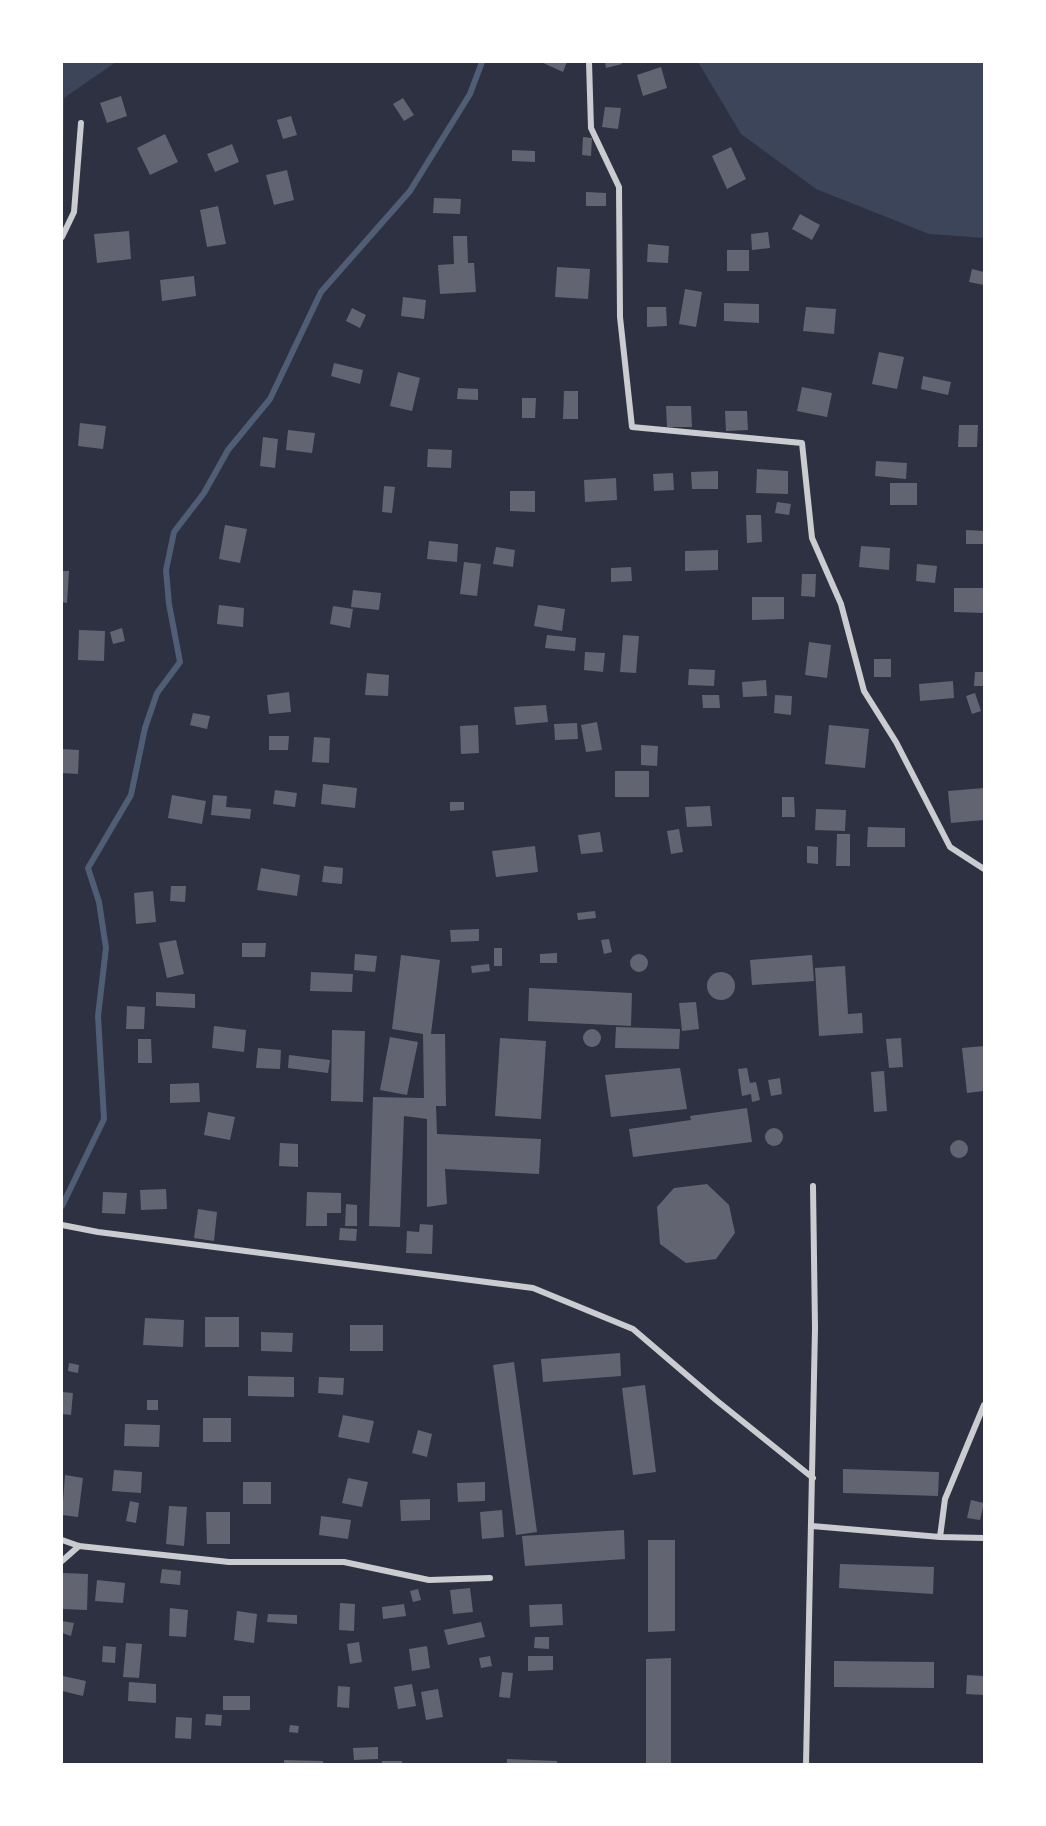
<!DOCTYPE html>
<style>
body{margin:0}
#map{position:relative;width:1046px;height:1826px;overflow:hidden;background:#2d3142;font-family:Rubik,sans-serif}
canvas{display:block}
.frame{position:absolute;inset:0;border:63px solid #fff;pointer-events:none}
</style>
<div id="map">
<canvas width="1046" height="1826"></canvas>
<div class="frame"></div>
</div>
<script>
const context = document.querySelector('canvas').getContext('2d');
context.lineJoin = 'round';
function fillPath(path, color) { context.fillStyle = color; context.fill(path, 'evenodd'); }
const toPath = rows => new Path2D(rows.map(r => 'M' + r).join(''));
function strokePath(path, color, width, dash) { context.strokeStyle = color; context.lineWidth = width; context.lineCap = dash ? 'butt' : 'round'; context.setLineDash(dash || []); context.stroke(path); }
fillPath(toPath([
 [62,62,116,62,64,98,63,174,62,174],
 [698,62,984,62,984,238,929,234,816,189,741,134]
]), '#3c4559');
strokePath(toPath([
 [62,1206,104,1119,98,1016,106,948,99,902,88,868,131,795,145,728,157,693,180,662,169,604,166,570,174,532,204,493,228,450,270,399,321,292,410,191,470,94,482,62]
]), '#4f5d75', 6);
fillPath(toPath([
 [541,62,567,62,563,72],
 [605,62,621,62,622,64,606,68],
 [661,67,667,88,643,96,637,75],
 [121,96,127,116,107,123,100,103],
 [403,98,414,115,404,121,393,104],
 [605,107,621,108,618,129,602,127],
 [291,116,297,135,283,139,277,120],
 [165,134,178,162,150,175,137,148],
 [583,137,592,138,591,156,582,155],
 [232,144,239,162,215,172,207,154],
 [731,147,746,179,727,189,712,156],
 [512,150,535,151,535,162,512,161],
 [287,170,294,200,274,205,266,175],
 [586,192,606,193,606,206,586,206],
 [434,198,461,199,460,214,433,213],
 [218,206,226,244,207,247,200,210],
 [800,214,820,225,812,240,792,229],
 [129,231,131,259,97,263,94,234],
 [768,232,770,248,752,250,751,234],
 [453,236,467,236,468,263,474,263,476,292,440,294,438,265,454,264],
 [648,244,669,246,668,263,647,262],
 [727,250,749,250,749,271,727,271],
 [557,267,590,269,588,299,555,297],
 [972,269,984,272,984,285,969,282],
 [194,276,196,296,162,301,160,280],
 [685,289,702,292,696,327,679,324],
 [403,297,426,300,424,319,401,316],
 [724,303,759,304,759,323,724,321],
 [647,307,666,307,667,326,647,327],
 [806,307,836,309,834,334,803,331],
 [352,308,366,315,360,328,346,321],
 [879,352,904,357,897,389,872,384],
 [334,363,363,370,360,384,331,376],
 [398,372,420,378,412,411,390,406],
 [923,376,951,382,948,395,921,389],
 [802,387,832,393,827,417,797,411],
 [458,388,478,389,478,400,457,399],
 [564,391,578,391,578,419,563,419],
 [522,398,536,398,535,418,522,418],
 [666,406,691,406,692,427,667,427],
 [725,411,747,411,748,430,726,431],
 [80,423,106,426,103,449,78,446],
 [959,425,978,425,977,447,958,447],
 [288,430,315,433,312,453,286,450],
 [263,437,278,439,275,468,260,466],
 [428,449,452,450,451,468,427,467],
 [876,461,907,463,906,479,875,476],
 [757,469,788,471,788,494,756,493],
 [718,471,718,489,692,489,691,472],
 [673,473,674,490,654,491,653,474],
 [616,478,617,500,585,502,584,480],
 [890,483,917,483,917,505,890,505],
 [384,486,395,487,392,513,382,512],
 [510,491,535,491,535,512,510,511],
 [777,502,791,504,789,515,775,513],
 [746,515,761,515,762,542,747,543],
 [225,525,247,529,240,563,219,559],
 [966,530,984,531,984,544,966,544],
 [429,541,458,544,457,562,427,559],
 [861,546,890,548,889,570,859,567],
 [496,547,515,550,513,567,493,564],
 [718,550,718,570,685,571,685,551],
 [464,562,481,564,477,596,460,594],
 [917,564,937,566,935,583,916,581],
 [631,567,632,581,611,582,611,568],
 [62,571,69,571,67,603,62,602],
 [802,574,816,574,815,597,801,596],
 [954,588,984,588,984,613,954,612],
 [353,590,381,593,379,610,351,607],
 [752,597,784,597,784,619,752,620],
 [219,605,244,608,243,627,217,624],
 [538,605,565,609,562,631,534,626],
 [333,606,353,609,350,628,330,624],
 [122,628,125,641,113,644,110,632],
 [79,630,105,631,104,661,78,660],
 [547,635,576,638,575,651,545,648],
 [623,635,639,636,636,673,620,672],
 [809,642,831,645,827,678,805,675],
 [585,652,605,653,603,672,584,670],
 [874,659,891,659,891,677,874,677],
 [689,669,715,670,714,686,688,685],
 [975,672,984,672,984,686,974,686],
 [367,673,389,675,388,696,365,695],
 [766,680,767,696,743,697,742,682],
 [953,681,954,698,920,701,919,684],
 [289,692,291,712,269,714,267,695],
 [975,693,981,711,972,714,966,696],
 [702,695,719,695,720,708,703,708],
 [775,695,792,696,791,715,774,713],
 [546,705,548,722,516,725,514,707],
 [193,713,210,716,207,729,190,725],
 [597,722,602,750,586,752,581,725],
 [577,723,578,739,555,740,554,724],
 [478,725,479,753,461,754,460,726],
 [829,725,869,729,865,768,825,764],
 [269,736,289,736,288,750,269,750],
 [314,737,330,738,329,763,312,762],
 [641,745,658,746,657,766,641,765],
 [62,749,79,750,78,774,62,773],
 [615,771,649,771,649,797,615,797],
 [323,784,357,788,355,808,321,804],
 [984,788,984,820,951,823,948,791],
 [275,790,297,793,295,807,273,804],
 [172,795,206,801,202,824,168,818],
 [213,795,227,796,226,807,251,809,250,819,211,815],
 [782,797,794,797,795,817,782,817],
 [450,802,464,802,464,810,450,811],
 [710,806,712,826,687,827,685,807],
 [816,809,846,810,845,831,815,830],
 [868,827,905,828,905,847,867,847],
 [679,829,683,852,671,854,667,831],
 [600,832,603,852,581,854,578,835],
 [837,834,850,834,850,866,836,866],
 [535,846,538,872,496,877,492,851],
 [807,846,818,847,818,864,807,863],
 [324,866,343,868,342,884,322,882],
 [261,868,300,875,297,896,257,890],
 [171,886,186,886,185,902,170,901],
 [153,891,156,922,136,924,134,893],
 [595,911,596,918,578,920,577,913],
 [479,929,479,941,451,942,450,930],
 [609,939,612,952,604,954,601,940],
 [176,940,184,974,167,978,159,943],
 [242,943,266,943,265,957,242,957],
 [494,948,502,948,502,966,494,966],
 [557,953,557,963,540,963,540,954],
 [355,954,377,956,375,972,354,970],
 '630 963a9 9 0 1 1 18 0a9 9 0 1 1-18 0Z',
 [401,955,440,960,431,1034,445,1034,446,1106,436,1106,437,1134,541,1139,539,1174,445,1169,447,1204,427,1207,427,1119,404,1116,400,1227,369,1226,373,1097,424,1098,423,1034,392,1029],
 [812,955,814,981,752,985,750,960],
 [489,964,490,971,472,973,471,966],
 [845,966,848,1014,862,1013,863,1033,819,1036,815,968],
 '707 986a14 14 0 1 1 28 0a14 14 0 1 1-28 0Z',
 [311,972,353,974,352,992,310,991],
 [529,988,632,993,631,1026,528,1021],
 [156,992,195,994,195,1008,156,1006],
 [696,1002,699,1029,682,1031,679,1003],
 [127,1006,145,1007,144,1029,126,1029],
 [214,1026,246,1030,244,1052,212,1048],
 [616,1027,680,1029,679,1049,615,1048],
 '583 1038a9 9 0 1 1 18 0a9 9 0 1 1-18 0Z',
 [332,1030,365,1031,363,1102,331,1101],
 [390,1037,418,1042,407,1095,380,1090],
 [500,1038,546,1041,541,1119,495,1116],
 [901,1038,903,1067,889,1068,886,1039],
 [138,1039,151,1039,152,1063,138,1063],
 [984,1046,984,1091,967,1093,962,1048],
 [258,1048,281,1050,280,1069,256,1068],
 [289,1055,330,1060,328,1073,288,1068],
 [680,1068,687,1109,611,1117,605,1075],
 [747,1068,750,1083,756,1082,760,1100,752,1102,751,1094,742,1096,738,1069],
 [884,1071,887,1111,874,1112,871,1072],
 [780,1078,782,1094,771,1096,768,1080],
 [199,1083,200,1102,170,1103,170,1084],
 [747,1108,752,1142,633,1157,629,1129,691,1120,690,1116],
 [208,1112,235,1117,230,1140,204,1135],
 '765 1137a9 9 0 1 1 18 0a9 9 0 1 1-18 0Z',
 '950 1149a9 9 0 1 1 18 0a9 9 0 1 1-18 0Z',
 [280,1143,298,1144,298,1167,279,1166],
 [707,1184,729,1205,735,1233,716,1259,686,1263,660,1244,657,1207,674,1188],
 [166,1189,167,1209,141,1210,140,1190],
 [103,1192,127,1193,125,1214,102,1213],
 [307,1192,341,1193,341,1213,327,1213,327,1226,306,1226],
 [346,1204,357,1205,357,1226,345,1226],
 [198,1209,217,1212,214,1241,194,1238],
 [420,1224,433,1225,432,1254,406,1253,407,1231,419,1232],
 [340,1228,357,1229,356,1241,339,1240],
 [205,1317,239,1317,239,1347,205,1347],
 [145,1318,184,1320,183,1347,143,1345],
 [350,1325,383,1325,383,1351,350,1351],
 [261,1332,293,1333,292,1352,261,1351],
 [620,1353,621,1376,543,1382,541,1359],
 [514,1362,537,1532,516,1535,493,1365],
 [69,1363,79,1365,78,1373,68,1371],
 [248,1376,294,1377,294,1397,248,1396],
 [319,1377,344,1378,343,1395,318,1393],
 [645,1385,656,1472,633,1475,622,1388],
 [62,1392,73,1393,71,1415,62,1414],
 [147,1400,158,1400,158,1410,147,1410],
 [343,1415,374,1421,369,1443,338,1437],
 [203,1418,231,1418,231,1442,203,1442],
 [125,1424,160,1425,159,1447,124,1446],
 [418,1430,432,1434,427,1457,412,1453],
 [843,1469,939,1472,938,1496,843,1493],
 [114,1470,142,1472,141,1493,112,1491],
 [65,1475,83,1478,78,1517,62,1515],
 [348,1478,368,1482,362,1507,342,1503],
 [243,1482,271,1482,271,1504,243,1504],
 [485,1482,485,1501,458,1502,457,1483],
 [430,1499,430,1520,401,1521,400,1500],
 [971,1500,984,1503,980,1520,967,1518],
 [130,1501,139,1503,136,1523,126,1521],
 [169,1506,187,1507,184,1546,166,1544],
 [502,1510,504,1537,482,1539,480,1512],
 [206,1512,230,1512,230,1544,207,1544],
 [321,1516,351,1520,348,1539,319,1535],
 [624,1530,625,1559,525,1566,522,1536],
 [648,1540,675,1540,675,1631,648,1632],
 [840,1564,934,1567,933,1594,839,1588],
 [162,1569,181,1571,180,1585,160,1583],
 [63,1573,88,1574,87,1610,62,1609],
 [97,1580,125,1583,123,1603,95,1601],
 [470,1588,473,1612,453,1614,450,1590],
 [418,1589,421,1600,413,1602,410,1591],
 [340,1603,355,1604,354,1631,339,1630],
 [404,1604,406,1616,383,1619,382,1607],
 [562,1604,563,1625,530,1627,529,1605],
 [170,1608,188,1610,186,1637,169,1636],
 [237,1611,257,1614,254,1643,234,1640],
 [268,1614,297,1615,297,1624,267,1622],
 [62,1621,74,1623,71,1636,62,1633],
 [481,1622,485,1637,448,1645,444,1630],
 [535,1637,549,1637,549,1649,534,1648],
 [359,1642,362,1662,350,1664,347,1644],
 [126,1643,142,1644,139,1678,123,1677],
 [103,1646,116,1647,115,1663,102,1662],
 [427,1646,430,1668,412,1671,409,1649],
 [490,1656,492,1666,481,1668,479,1658],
 [528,1656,553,1656,553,1670,528,1671],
 [671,1658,671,1764,646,1764,646,1659],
 [834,1661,934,1662,934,1688,834,1687],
 [502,1672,513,1673,510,1698,499,1697],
 [967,1675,984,1676,984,1695,966,1694],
 [63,1676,86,1681,83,1696,62,1691],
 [129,1682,156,1684,156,1703,128,1701],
 [412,1684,416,1706,398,1709,394,1687],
 [338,1686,350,1687,349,1708,337,1707],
 [438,1689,443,1717,426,1720,421,1692],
 [223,1696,250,1696,250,1710,223,1710],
 [206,1714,222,1715,221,1726,205,1725],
 [176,1717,192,1718,191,1739,175,1738],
 [290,1725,299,1726,298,1733,289,1732],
 [378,1747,378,1759,354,1760,353,1748],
 [507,1759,557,1761,557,1764,507,1764],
 [284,1760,323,1761,323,1764,284,1764],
 [382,1761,402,1761,402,1764,382,1764]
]), '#626471');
strokePath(toPath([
 [589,62,591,128,619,187,620,317,632,427,802,443,812,538,841,604,864,691,896,742,950,847,984,869],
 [62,237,74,212,81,123],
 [62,1225,98,1232,533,1288,633,1329,716,1400,813,1478],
 [812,1526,940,1537,984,1538],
 [940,1537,945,1499,984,1405],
 [62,1540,79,1546,229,1562,344,1562,429,1580,490,1578],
 [62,1561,79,1546],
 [806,1764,815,1328,813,1186]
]), '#caccd0', 6);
</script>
